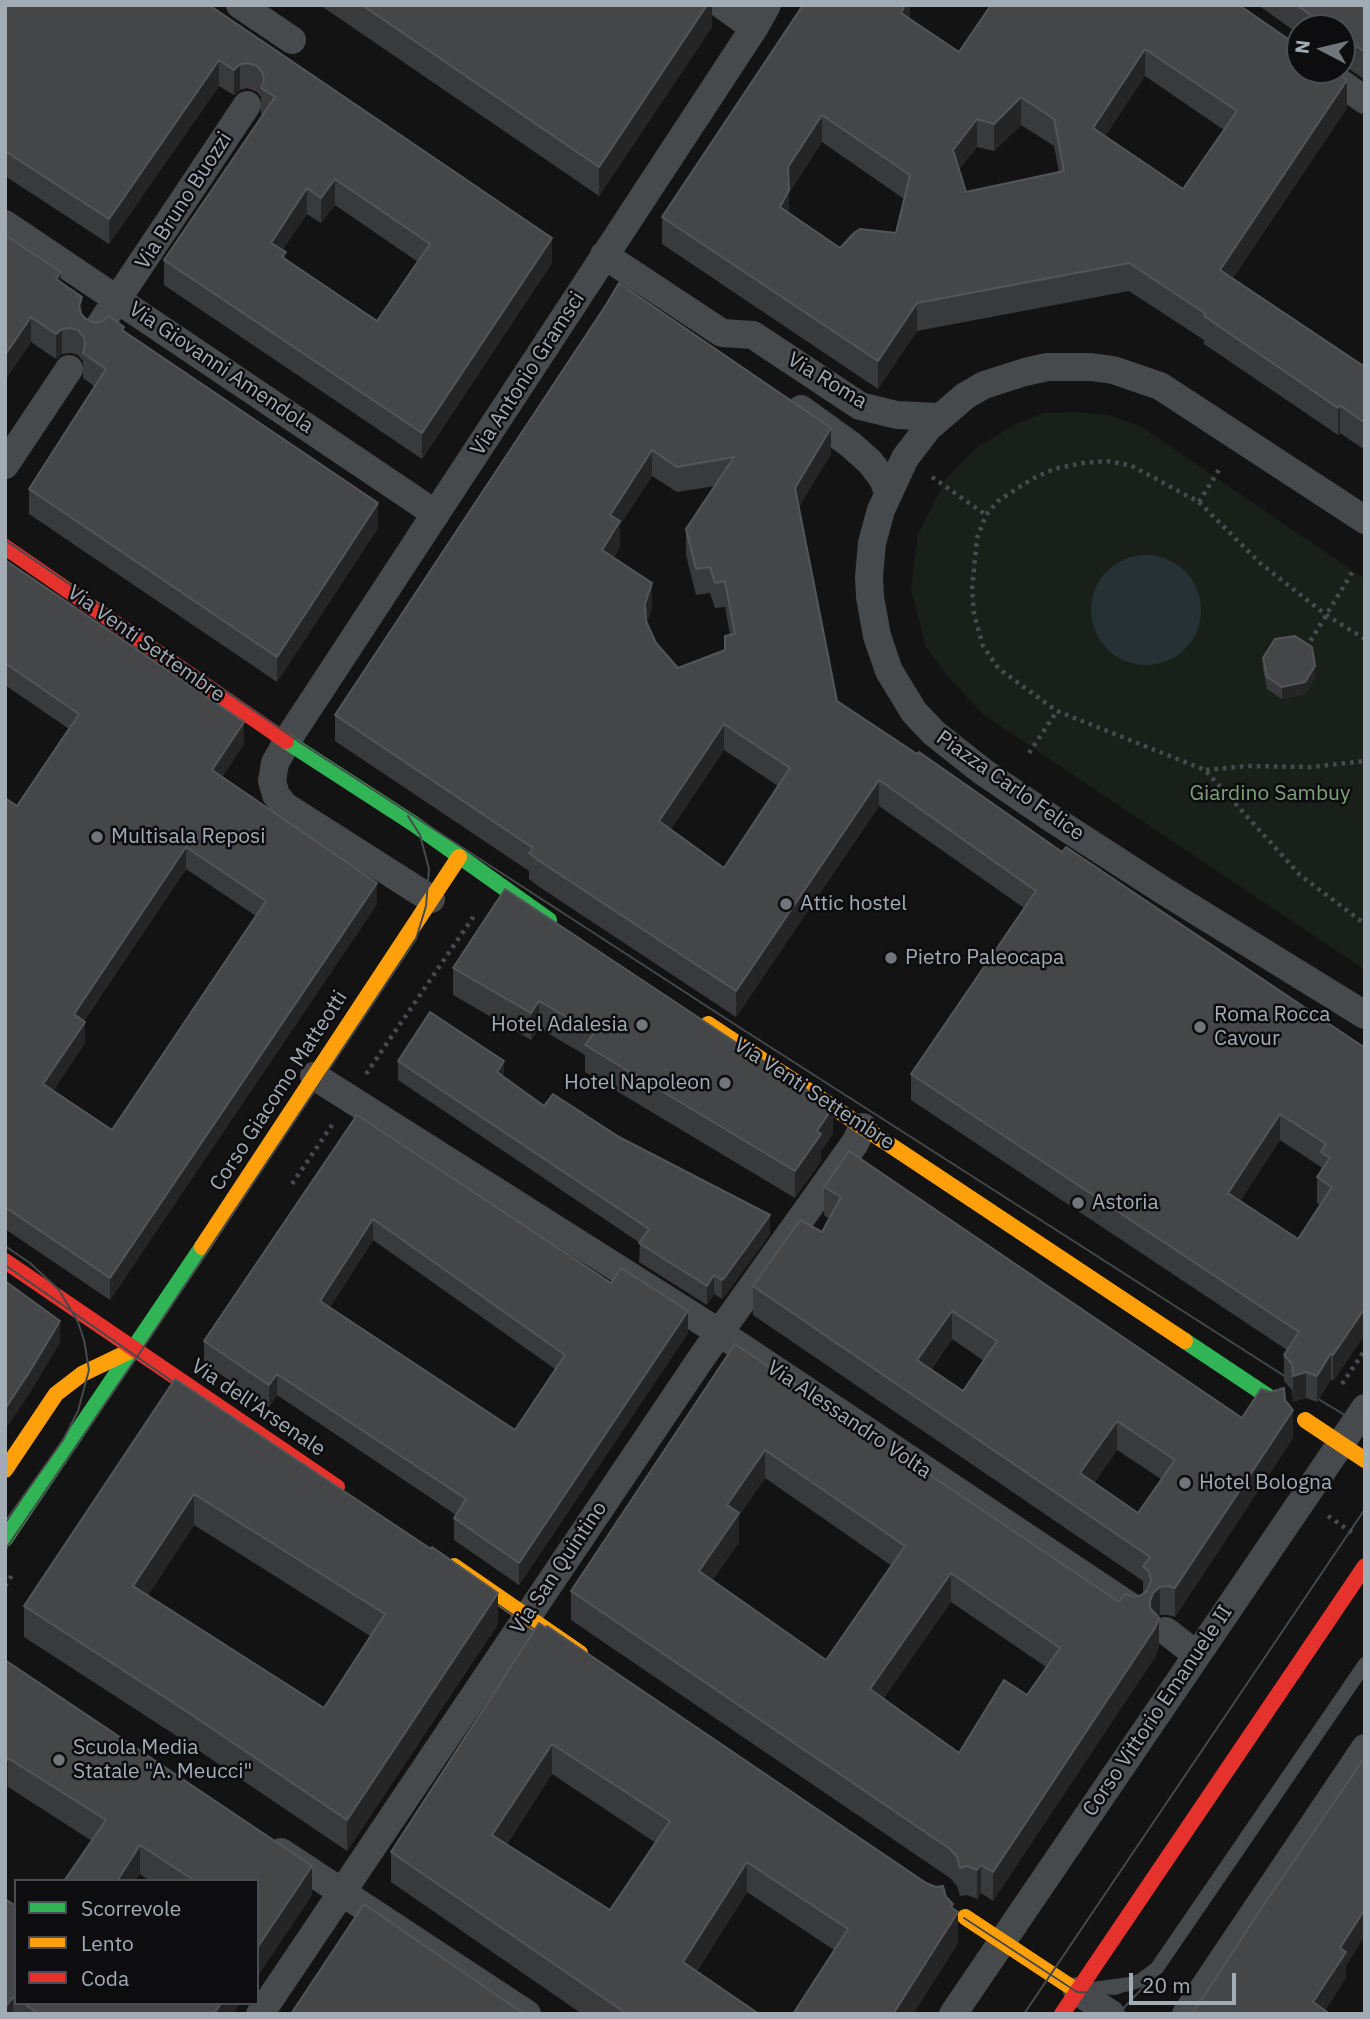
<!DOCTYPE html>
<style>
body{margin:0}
#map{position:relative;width:1370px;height:2019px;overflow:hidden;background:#131313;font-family:"IBM Plex Sans",sans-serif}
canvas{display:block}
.frame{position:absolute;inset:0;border:7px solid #a2acb5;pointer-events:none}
.legend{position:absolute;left:14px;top:1879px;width:245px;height:126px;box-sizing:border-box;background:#0d0d0f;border:2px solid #494d51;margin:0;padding:9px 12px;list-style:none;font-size:21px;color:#a2acb5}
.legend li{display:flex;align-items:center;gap:14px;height:35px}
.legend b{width:35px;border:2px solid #494d51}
.north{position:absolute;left:1286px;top:14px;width:70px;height:70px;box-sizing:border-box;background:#0d0d0f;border:2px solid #494d51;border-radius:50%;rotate:277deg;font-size:19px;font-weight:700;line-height:28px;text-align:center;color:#a2acb5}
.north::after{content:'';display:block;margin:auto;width:24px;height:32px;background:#70767c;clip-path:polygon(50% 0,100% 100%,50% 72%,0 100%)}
.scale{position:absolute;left:1129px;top:1973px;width:107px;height:32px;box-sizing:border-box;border:4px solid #a2acb5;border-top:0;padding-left:9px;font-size:21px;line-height:24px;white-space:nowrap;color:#a2acb5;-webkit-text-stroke:5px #0d0d0f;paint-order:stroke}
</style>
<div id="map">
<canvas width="1370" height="2019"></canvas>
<div class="frame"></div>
<ul class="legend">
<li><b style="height:9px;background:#30b455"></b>Scorrevole</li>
<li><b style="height:9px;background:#ff9f0a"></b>Lento</li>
<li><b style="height:9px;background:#e5322d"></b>Coda</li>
</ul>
<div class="north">N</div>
<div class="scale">20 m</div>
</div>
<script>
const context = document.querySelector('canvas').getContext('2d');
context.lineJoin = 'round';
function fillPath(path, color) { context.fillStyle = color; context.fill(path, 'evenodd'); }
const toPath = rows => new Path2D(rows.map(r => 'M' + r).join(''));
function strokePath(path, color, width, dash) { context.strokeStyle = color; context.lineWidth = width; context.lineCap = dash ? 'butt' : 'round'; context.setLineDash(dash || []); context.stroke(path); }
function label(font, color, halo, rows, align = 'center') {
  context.font = font + ' "IBM Plex Sans",sans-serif'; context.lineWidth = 5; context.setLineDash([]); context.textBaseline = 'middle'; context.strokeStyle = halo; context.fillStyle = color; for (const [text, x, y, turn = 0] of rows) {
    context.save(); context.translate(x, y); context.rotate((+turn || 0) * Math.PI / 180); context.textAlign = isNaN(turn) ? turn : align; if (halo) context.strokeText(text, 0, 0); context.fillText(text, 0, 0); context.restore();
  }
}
fillPath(toPath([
 [1075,412,1108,415,1140,426,1365,579,1365,970,984,715,949,678,926,647,911,589,918,534,946,479,976,448,1018,423,1043,413],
 [1160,557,1175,564,1188,575,1122,660,1107,649,1096,634,1091,615,1093,596]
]), '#192019');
fillPath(toPath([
 '1091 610a55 55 0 1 1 110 0a55 55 0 1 1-110 0Z'
]), '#253135');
strokePath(toPath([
 [932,477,986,515],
 [1199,502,1220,468],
 [1365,639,1326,615,1260,563,1199,502,1130,465,1107,461,1082,463,1054,469,1032,479,998,501,986,515,977,538,972,590,974,614,983,646,999,669,1057,711,1205,770,1300,875,1365,924],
 [1306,648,1353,571],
 [1029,753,1057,711],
 [1206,770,1247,766,1311,767,1365,761],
 [366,1074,476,913],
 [292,1184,332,1125],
 [1342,1384,1365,1350],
 [1328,1516,1353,1533],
 [5,1586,12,1575]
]), '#484a4e', 4.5, [3.5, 5]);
strokePath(toPath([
 [1086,1990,1130,1984,1141,1980,1157,1968,1365,1664]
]), '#474a4c', 14);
strokePath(toPath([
 [240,5,292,40],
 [722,5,754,28],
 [1322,70,1365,100],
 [5,224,436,514],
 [604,255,722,333,753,335,860,406,897,415,938,417],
 [96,331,247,105],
 [801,409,851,445,870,462,883,479,888,493],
 [5,465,69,369],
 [1365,520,1160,386,1113,370,1091,367,1047,367,1025,372,984,385,965,396,928,428,905,458,881,510,872,543,869,577,870,597,877,636,889,671,914,712,934,733,982,771,1048,816,1164,891,1365,1015],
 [431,899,285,806,276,795,272,781,275,763,290,736,754,28,767,5],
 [314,1076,720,1333,1134,1609],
 [1166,1631,1197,1655],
 [281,1852,527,2014],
 [1077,1991,1111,2014],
 [260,2014,702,1357,855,1143,863,1127],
 [953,2014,1365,1408],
 [1186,2014,1365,1748]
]), '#474a4c', 28);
strokePath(toPath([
 [286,741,414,824,549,920],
 [1185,1341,1272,1399],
 [5,1539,202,1247]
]), '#30b455', 16);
strokePath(toPath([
 [708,1024,1185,1341],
 [202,1247,459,857],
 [1305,1420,1365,1460],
 [5,1470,56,1394,82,1374,132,1350],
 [454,1566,580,1653],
 [965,1917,1077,1991]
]), '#ff9f0a', 16);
strokePath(toPath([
 [5,547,286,741],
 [5,1261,337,1487],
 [1062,2014,1365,1566]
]), '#e5322d', 16);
strokePath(toPath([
 [5,540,301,743,728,1020,1286,1377],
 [5,1246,30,1263,59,1290,78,1322,84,1340,89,1370,78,1411,63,1440,5,1522],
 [5,1265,189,1393],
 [1318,1399,1365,1427],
 [5,1550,137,1357,416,939,426,906,429,869,420,835,408,816],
 [481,1593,550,1640],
 [964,1918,1077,1992,1116,1994,1142,1984],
 [1024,2014,1365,1509],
 [1118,2014,1167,1962,1365,1672]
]), '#46494b', 2);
fillPath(toPath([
 [5,5,209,5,552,263,422,459,164,285,164,260,263,115,261,114,261,97,257,92,247,88,240,90,234,95,219,86,109,244,5,176],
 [335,205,418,262,377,321,286,260,282,250,307,214,321,223],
 [320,5,712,5,712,27,599,196],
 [991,5,1347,108,1232,279,1365,367,1365,450,1340,433,1338,435,1204,344,1204,340,1129,291,917,331,878,389,662,244,662,217,910,8,910,20,959,52],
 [1145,76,1224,130,1183,189,1105,136],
 [1021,125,1054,146,1059,172,966,192,959,169,977,147,994,151],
 [822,142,904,199,896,233,840,248,789,213,789,193],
 [1258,5,1365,5,1365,80,1342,64,1342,28,1300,28,1300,35],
 [5,235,61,283,86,319,124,331,378,528,277,682,29,514,29,489,95,387,83,378,83,361,78,355,71,353,62,354,56,359,31,342,5,380],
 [606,305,831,454,798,507,837,701,1062,852,1365,1048,1365,1334,1333,1381,1331,1379,1317,1402,1306,1398,1293,1402,1292,1390,1284,1381,1284,1355,1287,1350,911,1100,911,1074,1024,908,879,806,736,1017,538,886,529,879,529,871,335,741,335,715],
 [652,476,677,492,715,486,686,529,686,555,696,595,710,593,715,608,725,607,730,635,725,650,678,668,656,643,647,623,652,608,614,557,620,547,620,525],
 [724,750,778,786,724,868,671,829],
 [1280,1140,1321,1167,1321,1172,1317,1177,1317,1203,1320,1205,1298,1239,1240,1201],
 [5,560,244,744,222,777,377,904,110,1300,5,1229,5,798,17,806,69,729,5,685],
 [186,869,256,916,112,1130,53,1091,85,1043,84,1021],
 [1263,658,1315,678,1305,694,1282,699,1267,689,1263,669],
 [505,889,833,1134,821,1151,821,1161,795,1198,585,1072,585,1055,539,1028,531,1040,453,995,453,968],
 [398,1061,504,1077,544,1106,619,1137,770,1234,725,1296,722,1299,714,1294,707,1305,639,1262,640,1243,398,1080],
 [357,1115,611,1283,688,1333,519,1585,454,1540,454,1518,456,1515,277,1395,269,1407,204,1363,204,1341],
 [373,1240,555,1369,515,1430,330,1307],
 [824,1187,1242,1418,1285,1400,1293,1438,1175,1617,1168,1615,1160,1615,1158,1617,1159,1647,1155,1657,993,1901,981,1893,977,1899,967,1895,960,1896,957,1886,950,1878,571,1620,571,1591,735,1344,1119,1602,1143,1593,1143,1581,753,1315,753,1286,822,1232,829,1219,824,1215],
 [952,1339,984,1361,963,1391,931,1370],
 [1117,1450,1161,1479,1138,1513,1094,1483],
 [765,1478,892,1566,826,1660,712,1581,739,1542,739,1516],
 [951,1602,1046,1667,1027,1695,959,1753,883,1699],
 [175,1379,431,1549,498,1624,347,1851,186,1742,24,1637,24,1606],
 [194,1525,370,1636,324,1708,148,1595],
 [546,1628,946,1897,953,1908,958,1943,913,2014,793,2014,834,1950,747,1892,697,1971,759,2014,582,2014,391,1882,391,1852],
 [552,1774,656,1843,610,1910,507,1844],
 [5,1660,312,1895,257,1977,257,1881,150,1881,92,1841,8,1787],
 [16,1906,16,2003,240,2003,233,2014,5,2014]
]), '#393a3b');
fillPath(toPath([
 [707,5,712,5,712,27,599,196,599,167],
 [902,5,912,5,910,8,910,25,901,13],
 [1145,49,1145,76,1093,155,1093,128],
 [219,60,219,86,109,244,109,219],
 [240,64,240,90,234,95,234,70],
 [1347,80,1347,108,1220,298,1220,270],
 [1021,97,1021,125,994,151,994,124],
 [822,115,822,142,789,193,789,217,780,207,788,167],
 [977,119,977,147,953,177,953,150],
 [335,179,335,205,321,223,321,198],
 [307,188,307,214,271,268,271,243],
 [552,238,552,263,422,459,422,433],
 [61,272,61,297,56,279],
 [82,297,82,322,79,306],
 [917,303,917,331,878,389,878,361],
 [31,317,31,342,5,380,5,355],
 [62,329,62,354,56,359,56,334],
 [1340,405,1340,433,1338,435,1338,408],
 [831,428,831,454,795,514,795,488],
 [652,450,652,476,620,525,620,547,602,575,602,550,610,515],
 [378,503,378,528,277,682,277,657],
 [652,583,652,608,645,630,645,604],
 [1315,666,1315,678,1305,694,1282,699,1282,687],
 [244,722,244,744,212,792,212,770],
 [724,724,724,750,659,847,659,821],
 [879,780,879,806,736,1017,736,991],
 [186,847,186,869,74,1035,74,1014],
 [377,883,377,904,110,1300,110,1278],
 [539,1001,539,1028,531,1040,531,1013],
 [85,1022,85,1043,43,1106,43,1084],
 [504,1061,504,1081,497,1072],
 [833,1107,833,1134,821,1151,821,1161,795,1198,795,1171,817,1131],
 [1280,1114,1280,1140,1228,1219,1228,1193],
 [770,1215,770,1234,725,1296,722,1299,722,1280],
 [373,1219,373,1240,320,1322,320,1301],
 [714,1275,714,1294,707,1305,707,1286],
 [1365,1308,1365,1334,1333,1381,1333,1355],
 [688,1311,688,1333,519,1585,519,1563],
 [952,1311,952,1339,917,1389,917,1360],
 [60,1321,60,1343,30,1393,5,1430,5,1409],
 [1331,1353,1331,1379,1317,1402,1317,1376],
 [1306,1372,1306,1398,1293,1402,1293,1376],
 [277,1374,277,1395,269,1407,269,1385],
 [1293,1410,1293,1438,1175,1617,1175,1588],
 [1117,1421,1117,1450,1080,1502,1080,1473],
 [765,1450,765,1478,739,1516,739,1542,699,1600,699,1571,727,1505],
 [194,1494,194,1525,133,1617,133,1586],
 [951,1573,951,1602,870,1718,870,1689],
 [1160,1587,1160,1615,1153,1621,1150,1601,1153,1593],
 [498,1593,498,1624,347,1851,347,1820],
 [1159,1618,1159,1647,1155,1657,993,1901,993,1872],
 [552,1744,552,1774,492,1866,492,1835],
 [8,1758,8,1787,5,1792,5,1763],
 [140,1845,140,1874,135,1881,117,1881],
 [747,1862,747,1892,683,1992,683,1962],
 [981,1865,981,1893,977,1899,977,1870],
 [312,1866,312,1895,257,1977,257,1948],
 [953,1904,953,1921,958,1912,958,1943,913,2014,893,2014],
 [1365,1909,1365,1936,1346,1966,1346,1978,1323,2014,1313,2002,1340,1948],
 [13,1997,13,2014,5,2014,5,2008],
 [221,2003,240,2003,233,2014,214,2014]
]), '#252526');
const building = toPath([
 [5,5,209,5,552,238,422,433,164,260,275,97,261,88,264,80,262,72,257,66,247,63,240,64,234,70,219,60,109,219,5,151,5,5],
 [335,179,430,244,377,321,282,257,286,252,271,243,307,188,321,198,335,179],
 [362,5,707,5,599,167,362,5],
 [803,5,905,5,901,13,959,52,991,5,1239,5,1291,41,1300,44,1300,70,1332,70,1347,80,1220,270,1365,367,1365,423,1340,405,1338,408,1204,316,1206,314,1129,263,917,303,878,361,662,217,803,5],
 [1145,49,1237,111,1183,189,1093,128,1145,49],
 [1021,97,1054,119,1064,171,966,192,953,150,977,119,994,124,1021,97],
 [822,115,910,175,896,233,860,229,855,232,840,248,780,207,789,190,788,167,822,115],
 [1297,5,1365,5,1365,52,1342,36,1342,28,1329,28,1324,26,1316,27,1315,20,1309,14,1297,5],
 [5,235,61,272,56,279,82,297,79,306,81,314,86,319,96,323,103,321,109,316,124,327,122,330,378,503,277,657,29,489,106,369,83,353,85,346,84,337,78,330,71,328,62,329,56,334,31,317,5,355,5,235],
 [619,283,831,428,795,488,837,701,917,754,919,752,1062,852,1066,847,1365,1048,1365,1308,1333,1355,1331,1353,1317,1376,1306,1372,1293,1376,1292,1364,1284,1355,1299,1332,911,1074,1036,891,879,780,736,991,538,860,529,853,533,848,335,715,606,305,619,283],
 [652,450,677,467,734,457,686,529,696,569,710,567,715,583,725,581,735,634,725,636,725,650,678,668,656,643,646,621,645,604,652,583,602,550,620,521,610,515,652,450],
 [724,724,790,768,724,868,659,821,724,724],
 [1280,1114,1326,1144,1321,1152,1330,1158,1317,1177,1332,1187,1298,1239,1228,1193,1280,1114],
 [5,560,244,722,212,770,377,883,110,1278,5,1207,5,798,17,806,79,714,5,663,5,560],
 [186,847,266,901,112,1130,43,1084,85,1022,74,1014,186,847],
 [1295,636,1312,647,1315,666,1305,682,1282,687,1267,677,1263,658,1275,639,1295,636],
 [505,889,833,1107,817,1131,821,1134,795,1171,585,1045,594,1033,539,1001,531,1013,453,968,505,889],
 [430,1012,504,1061,497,1072,544,1106,553,1094,619,1137,770,1215,725,1277,722,1280,714,1275,707,1286,639,1243,649,1229,398,1061,430,1012],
 [357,1115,611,1283,621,1268,688,1311,519,1563,454,1518,466,1499,277,1374,269,1385,204,1341,357,1115],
 [373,1219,565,1355,515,1430,320,1301,373,1219],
 [849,1151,1242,1418,1261,1389,1271,1392,1284,1388,1285,1400,1293,1410,1175,1588,1168,1586,1160,1587,1153,1593,1150,1601,1150,1608,1159,1618,1155,1628,993,1872,981,1865,977,1870,967,1866,960,1868,957,1857,950,1849,571,1591,735,1344,1119,1602,1125,1594,1134,1597,1142,1595,1147,1590,1151,1581,1149,1572,1143,1566,1150,1557,753,1286,800,1220,822,1232,841,1197,824,1187,849,1151],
 [952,1311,997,1341,963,1391,917,1360,952,1311],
 [1117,1421,1175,1460,1138,1513,1080,1473,1117,1421],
 [765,1450,905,1546,826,1660,699,1571,739,1513,727,1505,765,1450],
 [951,1573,1060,1648,1027,1695,1004,1680,959,1753,870,1689,951,1573],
 [5,1281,60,1321,30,1371,5,1409,5,1281],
 [175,1379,431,1549,432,1547,498,1593,347,1820,186,1711,24,1606,175,1379],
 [194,1494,385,1614,324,1708,133,1586,194,1494],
 [539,1623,546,1628,547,1626,926,1883,936,1887,943,1886,946,1897,953,1904,951,1907,958,1912,893,2014,793,2014,848,1929,747,1862,683,1962,759,2014,627,2014,391,1852,539,1623],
 [552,1744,670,1821,610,1910,492,1835,552,1744],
 [5,1660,312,1866,257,1948,257,1881,195,1881,140,1845,117,1881,64,1881,106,1820,8,1758,5,1763,5,1660],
 [1365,1757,1365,1909,1340,1948,1346,1952,1313,2002,1330,2014,1192,2014,1267,1900,1365,1757],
 [5,1899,16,1906,16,1999,13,1997,5,2008,5,1899],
 [364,1904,524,2014,291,2014,364,1904],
 [23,2003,221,2003,214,2014,39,2014,23,2003]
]);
fillPath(building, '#444648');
strokePath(building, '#535659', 2);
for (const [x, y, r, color] of [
 [97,837,7,"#70767c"],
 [786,904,7,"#70767c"],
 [891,958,7,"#70767c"],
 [642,1025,7,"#70767c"],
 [1200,1027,7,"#70767c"],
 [725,1083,7,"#70767c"],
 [1078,1203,7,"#70767c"],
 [1185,1483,7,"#70767c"],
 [59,1760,7,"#70767c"]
]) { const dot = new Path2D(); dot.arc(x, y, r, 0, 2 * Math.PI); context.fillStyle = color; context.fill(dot); strokePath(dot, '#0d0d0f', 2.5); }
label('21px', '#a2acb5', '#0d0d0f', [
 ["Via Bruno Buozzi",184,201,-57],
 ["Via Giovanni Amendola",221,368,34],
 ["Via Antonio Gramsci",528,374,-57],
 ["Via Roma",827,381,31],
 ["Via Venti Settembre",146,644,35],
 ["Piazza Carlo Felice",1010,786,35],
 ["Corso Giacomo Matteotti",279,1091,-57],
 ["Via Venti Settembre",814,1094,33],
 ["Via dell'Arsenale",258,1408,34],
 ["Via Alessandro Volta",849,1420,34],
 ["Via San Quintino",559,1568,-56],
 ["Corso Vittorio Emanuele II",1158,1711,-56]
]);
label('21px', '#7ca277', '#0d0d0f', [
 ["Giardino Sambuy",1270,794]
]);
label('21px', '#a2acb5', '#0d0d0f', [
 ["Multisala Reposi",111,837],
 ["Attic hostel",800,904],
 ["Pietro Paleocapa",905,958],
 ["Roma Rocca",1214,1015],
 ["Cavour",1214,1039],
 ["Hotel Adalesia",628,1025,"right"],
 ["Hotel Napoleon",711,1083,"right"],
 ["Astoria",1092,1203],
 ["Hotel Bologna",1199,1483],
 ["Scuola Media",73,1748],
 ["Statale \"A. Meucci\"",73,1772]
], 'left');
</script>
